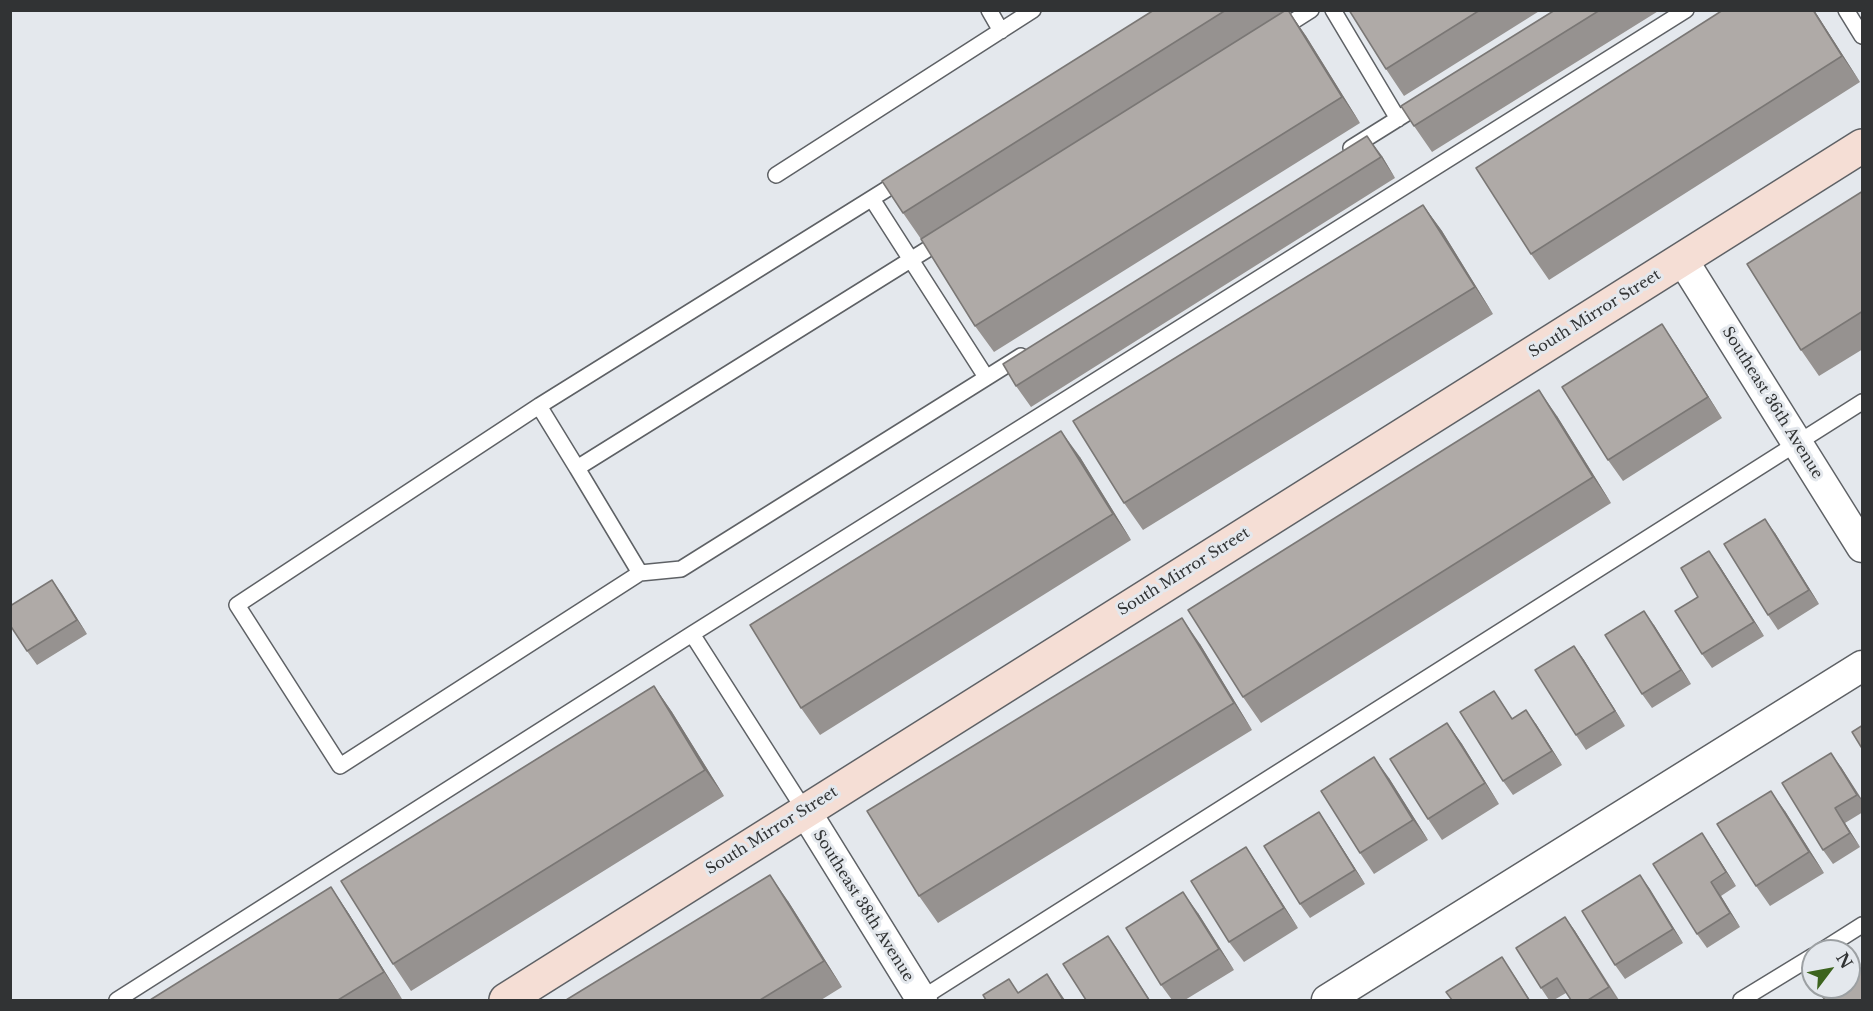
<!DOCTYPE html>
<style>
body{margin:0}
#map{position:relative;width:1873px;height:1011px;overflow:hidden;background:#e4e8ed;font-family:"Libre Baskerville",serif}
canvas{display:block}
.frame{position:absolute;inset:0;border:12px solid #313334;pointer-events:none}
.north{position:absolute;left:1801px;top:939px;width:60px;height:60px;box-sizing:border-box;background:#e4e8ed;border:2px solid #9ca0a3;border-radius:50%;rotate:58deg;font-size:16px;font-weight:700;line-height:24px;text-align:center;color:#313334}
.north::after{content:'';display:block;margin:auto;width:21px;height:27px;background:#3d641e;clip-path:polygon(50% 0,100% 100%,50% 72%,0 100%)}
</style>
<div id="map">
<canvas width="1873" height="1011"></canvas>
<div class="frame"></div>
<div class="north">N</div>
</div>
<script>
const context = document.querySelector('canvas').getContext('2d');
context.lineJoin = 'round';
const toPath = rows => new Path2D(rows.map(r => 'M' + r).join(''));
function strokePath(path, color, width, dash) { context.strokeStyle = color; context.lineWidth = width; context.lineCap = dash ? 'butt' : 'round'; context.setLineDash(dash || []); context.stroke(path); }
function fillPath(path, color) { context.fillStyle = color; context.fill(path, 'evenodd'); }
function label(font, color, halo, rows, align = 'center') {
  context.font = font + ' "Libre Baskerville",serif'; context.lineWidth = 6; context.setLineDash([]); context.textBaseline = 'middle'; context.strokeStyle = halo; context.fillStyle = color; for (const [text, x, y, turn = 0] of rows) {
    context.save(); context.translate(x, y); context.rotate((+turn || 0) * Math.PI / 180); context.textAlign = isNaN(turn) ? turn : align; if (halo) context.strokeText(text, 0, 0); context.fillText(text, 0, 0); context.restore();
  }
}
const lane = toPath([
 [989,10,1001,31],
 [1333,10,1398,119],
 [1846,10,1862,36],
 [1278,31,1311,10],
 [1351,148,1423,103],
 [776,175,1033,10],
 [903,179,539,406,237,605,340,766,640,573,681,569,1021,356],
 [872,199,986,377],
 [539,406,577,468],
 [640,573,577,468,944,239],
 [692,634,805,811],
 [1821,951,1862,925],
 [117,1000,692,634,1686,10],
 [919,1000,1862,402],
 [1741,1000,1813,956]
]);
const street = toPath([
 [1682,259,1862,547],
 [805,811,922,1000],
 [1327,1000,1862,666]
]);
const secondary = toPath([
 [506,1000,1862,146]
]);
strokePath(lane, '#5e6165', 18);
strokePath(street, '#5e6165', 33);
strokePath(secondary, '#5e6165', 36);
strokePath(lane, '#fff', 15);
strokePath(street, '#fff', 30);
strokePath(secondary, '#f5ded5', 33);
fillPath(toPath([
 [1154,10,1288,10,1306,36,1360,123,994,352,975,326,921,239,903,213],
 [1349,10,1541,10,1404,96,1386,69],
 [1555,10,1660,10,1432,152,1414,126],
 [1723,10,1814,10,1860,82,1549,280,1531,254],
 [1382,156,1395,178,1031,407,1016,386],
 [1863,191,1863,349,1819,376,1801,350],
 [1423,205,1442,231,1493,314,1143,530,1124,503],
 [1676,345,1722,418,1623,481,1608,460],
 [1557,416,1611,503,1261,723,1243,697],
 [1080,457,1131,540,820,735,801,708],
 [1775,533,1819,604,1778,630,1768,615],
 [1709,551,1719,565,1764,636,1712,668,1702,654,1698,597],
 [52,580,87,634,37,665,27,651],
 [1654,625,1691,684,1652,708,1642,694],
 [1200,644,1252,730,938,923,919,896],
 [1574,646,1584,660,1625,726,1586,750,1576,735],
 [654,686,672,712,724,796,411,991,393,964],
 [1494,691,1512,718,1536,724,1562,765,1513,795,1503,781],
 [1447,723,1462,744,1499,804,1442,840,1428,819],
 [1841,767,1863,801,1863,812,1845,823,1860,847,1833,864,1823,850],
 [1389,778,1428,840,1374,874,1360,853],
 [1785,811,1824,873,1770,906,1756,886],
 [1329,827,1365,884,1310,918,1300,904],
 [1712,848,1736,886,1721,896,1740,927,1707,948,1697,934],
 [1260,868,1298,928,1244,962,1229,942],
 [1640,875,1683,943,1625,979,1615,965],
 [331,887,349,914,402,999,399,1000,150,1000],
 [788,901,842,987,821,1000,566,1000],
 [1198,913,1234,970,1185,1000,1172,1000,1161,985],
 [1565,917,1575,931,1619,1000,1571,1000,1566,993,1554,1000,1549,1000,1541,988]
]), '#969290');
fillPath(toPath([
 [1288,10,1306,36,1360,123,1342,97],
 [1813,10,1814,10,1860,82,1842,56],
 [1367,136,1382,156,1395,178],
 [1423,205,1442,231,1493,314,1475,287],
 [1662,324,1676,345,1722,418,1708,397],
 [1539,390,1557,416,1611,503,1593,477],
 [1061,431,1080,457,1131,540,1113,514],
 [1765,519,1775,533,1819,604,1809,590],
 [1709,551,1719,565,1764,636,1754,622],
 [52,580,62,594,87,634,77,620],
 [1644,611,1654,625,1691,684,1681,670],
 [1182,618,1200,644,1252,730,1234,703],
 [1574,646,1584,660,1625,726,1615,711],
 [654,686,672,712,724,796,705,770],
 [1526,710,1536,724,1562,765,1552,751],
 [1447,723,1462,744,1499,804,1485,783],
 [1831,753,1841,767,1863,802,1857,795],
 [1374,757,1389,778,1428,840,1413,820],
 [1771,791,1785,811,1824,873,1809,852],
 [1835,808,1845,823,1860,847,1850,833],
 [1319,812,1329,827,1365,884,1355,870],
 [1702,833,1712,848,1736,886,1726,872],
 [1246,847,1260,868,1298,928,1284,908],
 [770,875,788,901,842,987,824,961],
 [1640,875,1650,889,1683,943,1673,929],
 [1711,882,1721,896,1740,927,1730,913],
 [331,887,349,914,402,999,384,972],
 [1183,892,1198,913,1234,970,1219,949],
 [1565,917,1575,931,1618,1000,1609,987],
 [1108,936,1118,950,1150,1000,1149,1000],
 [1502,957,1516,978,1530,1000,1529,1000],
 [1047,974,1065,1000,1063,1000]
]), '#7a7775');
const building = toPath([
 [1154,10,1226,10,903,213,882,181,1154,10],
 [1286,10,1288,10,1342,97,975,326,921,239,1286,10],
 [1349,10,1480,10,1386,69,1349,10],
 [1555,10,1600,10,1414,126,1401,106,1555,10],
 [1723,10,1813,10,1842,56,1531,254,1476,168,1723,10],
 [1367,136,1381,157,1016,386,1003,364,1367,136],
 [1863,191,1863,311,1801,350,1747,264,1863,191],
 [1423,205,1475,287,1124,503,1073,421,1423,205],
 [1662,324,1708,397,1608,460,1562,387,1662,324],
 [1539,390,1593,477,1243,697,1188,610,1539,390],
 [1061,431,1113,514,801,708,750,625,1061,431],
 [1765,519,1809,590,1768,615,1724,544,1765,519],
 [1709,551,1754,622,1702,654,1675,611,1698,597,1681,568,1709,551],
 [52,580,77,620,27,651,10,625,10,606,52,580],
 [1644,611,1681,670,1642,694,1605,635,1644,611],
 [1182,618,1234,703,919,896,867,811,1182,618],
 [1574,646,1615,711,1576,735,1535,670,1574,646],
 [654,686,705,770,393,964,341,881,654,686],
 [1494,691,1512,719,1526,710,1552,751,1503,781,1460,712,1494,691],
 [1447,723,1485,783,1428,819,1390,759,1447,723],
 [1863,725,1863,750,1852,732,1863,725],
 [1831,753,1857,795,1835,808,1850,833,1823,850,1782,783,1831,753],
 [1374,757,1413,820,1360,853,1321,791,1374,757],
 [1771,791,1809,852,1756,886,1717,824,1771,791],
 [1319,812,1355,870,1300,904,1264,846,1319,812],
 [1702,833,1726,872,1711,882,1730,913,1697,934,1653,864,1702,833],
 [1246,847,1284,908,1229,942,1191,881,1246,847],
 [770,875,824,961,760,1000,566,1000,770,875],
 [1640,875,1673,929,1615,965,1582,911,1640,875],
 [331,887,384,972,338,1000,150,1000,331,887],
 [1183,892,1219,949,1161,985,1126,928,1183,892],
 [1565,917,1609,987,1588,1000,1571,1000,1557,978,1541,988,1516,948,1565,917],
 [1108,936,1149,1000,1086,1000,1063,964,1108,936],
 [1502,957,1529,1000,1452,1000,1446,992,1502,957],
 [1863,967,1863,1000,1825,1000,1820,993,1830,987,1849,987,1849,975,1863,967],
 [1047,974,1063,1000,986,1000,983,995,1009,979,1018,993,1047,974]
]);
fillPath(building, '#afaaa7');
strokePath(building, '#7a7775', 1.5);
label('15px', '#313334', '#e4e8ed', [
 ["South Mirror Street",1595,314,-32],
 ["Southeast 36th Avenue",1772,403,58],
 ["South Mirror Street",1184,572,-32],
 ["South Mirror Street",772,831,-32],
 ["Southeast 38th Avenue",863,906,58]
]);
</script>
